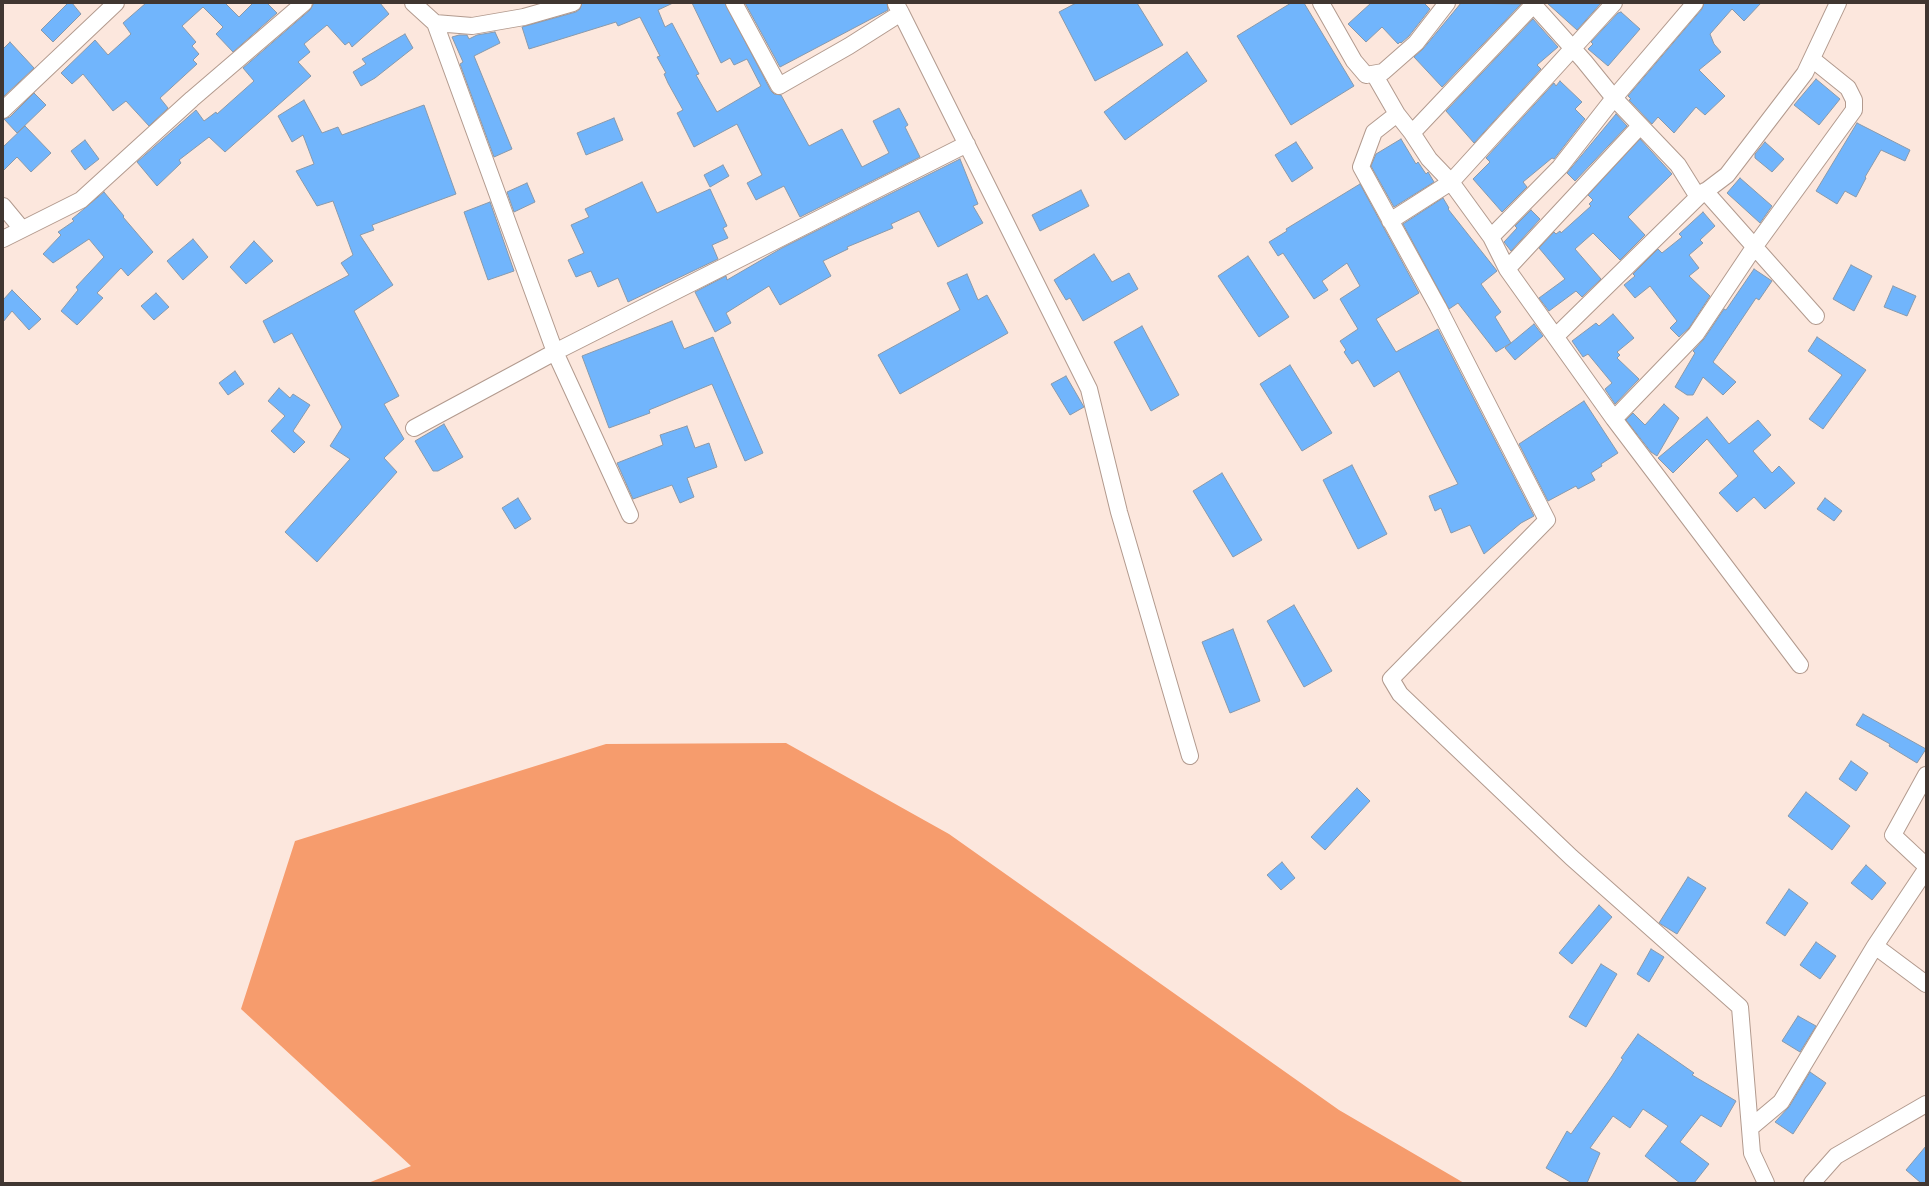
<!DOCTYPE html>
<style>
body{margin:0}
#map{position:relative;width:1929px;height:1186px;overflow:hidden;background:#fce7dd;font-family:Jost,sans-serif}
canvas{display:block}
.frame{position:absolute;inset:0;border:4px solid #403631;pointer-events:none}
</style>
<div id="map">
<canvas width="1929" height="1186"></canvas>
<div class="frame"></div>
</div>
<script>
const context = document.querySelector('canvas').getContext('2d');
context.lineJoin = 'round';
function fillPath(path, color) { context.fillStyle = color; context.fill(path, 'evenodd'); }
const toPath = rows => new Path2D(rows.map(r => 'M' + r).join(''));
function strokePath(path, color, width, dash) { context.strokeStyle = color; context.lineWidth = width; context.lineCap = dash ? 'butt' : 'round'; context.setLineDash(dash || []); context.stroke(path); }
fillPath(toPath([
 [786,743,949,834,1339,1110,1464,1183,368,1183,411,1166,241,1009,295,841,606,744]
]), '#f69c6d');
const building = toPath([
 [68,3,72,3,81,14,53,42,41,30,68,3],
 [146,3,225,3,239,17,253,3,267,3,277,13,233,52,216,34,223,27,203,7,182,26,196,42,192,46,199,54,193,60,197,64,160,98,168,108,149,126,126,101,113,111,83,74,72,84,61,73,95,40,108,55,131,34,123,23,146,3],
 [314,3,380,3,389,14,352,47,349,42,345,45,327,25,304,44,310,52,298,62,311,76,225,152,209,137,179,160,181,163,157,186,137,162,196,110,204,121,216,112,217,114,254,81,243,68,310,10,314,3],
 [582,3,673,3,658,10,665,27,672,23,699,74,696,75,717,112,761,86,747,59,734,65,730,58,721,63,692,3,725,3,771,91,774,94,781,95,809,146,842,129,862,167,889,153,873,121,899,108,908,125,905,127,920,157,800,217,784,186,756,200,747,183,762,175,737,124,694,147,677,113,683,110,668,83,664,74,666,73,657,57,660,56,640,17,618,26,616,22,529,49,522,27,576,12,580,9,582,3],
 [745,3,887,3,888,10,780,67,745,3],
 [1076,3,1137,3,1163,45,1095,81,1059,12,1076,3],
 [1291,3,1304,3,1354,86,1291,125,1237,36,1291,3],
 [1371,3,1424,3,1430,9,1409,36,1401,43,1400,42,1398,44,1382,27,1366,42,1348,24,1371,3],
 [1461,3,1521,4,1442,87,1414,57,1423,49,1461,3],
 [1547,3,1601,3,1577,30,1547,3],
 [1704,3,1761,3,1744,21,1732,9,1710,34,1714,44,1721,52,1699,70,1725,96,1705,115,1696,107,1674,133,1658,117,1652,124,1629,100,1631,99,1628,96,1702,9,1704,3],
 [1621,12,1640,29,1608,66,1588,49,1593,44,1591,42,1618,13,1621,12],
 [1533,19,1558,47,1537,65,1541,69,1474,143,1446,111,1533,19],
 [495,32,500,43,474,56,512,149,494,157,460,64,463,62,452,37,459,35,467,35,469,39,477,35,495,32],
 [405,34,413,48,375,78,361,86,353,72,366,64,362,59,405,34],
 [10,42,34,68,3,97,3,49,10,42],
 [1187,52,1207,81,1125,140,1104,112,1187,52],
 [1816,79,1840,99,1819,125,1794,105,1816,79],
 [1560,81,1582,102,1575,109,1585,119,1554,159,1552,158,1523,182,1527,187,1502,212,1473,179,1490,162,1486,158,1554,83,1556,86,1560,81],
 [34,93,46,105,17,133,4,119,10,117,34,93],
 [304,100,322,133,338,127,342,135,424,105,456,194,372,225,374,230,360,235,393,285,354,311,399,396,384,404,404,439,384,458,397,472,317,562,285,532,350,459,330,446,342,427,292,333,274,343,263,321,349,275,341,263,353,255,333,201,317,206,296,171,314,164,303,135,292,142,278,116,304,100],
 [1616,114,1627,126,1575,181,1567,173,1616,114],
 [614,118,623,140,586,155,577,133,614,118],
 [1857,123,1910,150,1905,161,1881,150,1865,177,1866,178,1856,197,1845,191,1837,204,1816,191,1857,123],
 [25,126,51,153,31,172,17,157,3,171,3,147,25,126],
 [1401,139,1416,164,1418,162,1426,174,1428,172,1434,182,1394,207,1371,166,1376,154,1401,139],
 [1640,139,1672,174,1628,217,1645,235,1620,260,1593,233,1575,249,1601,279,1582,297,1576,291,1549,311,1539,298,1565,279,1539,248,1554,232,1556,234,1560,231,1561,233,1591,206,1589,204,1593,200,1588,195,1640,139],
 [85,140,99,159,85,170,71,151,85,140],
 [1296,142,1313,168,1292,182,1275,155,1296,142],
 [1765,142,1784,159,1772,172,1755,158,1755,154,1765,142],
 [960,159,978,204,973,206,983,223,938,247,919,211,891,224,893,228,847,247,848,249,823,261,831,276,780,305,769,286,726,313,731,323,715,332,695,292,726,276,727,280,782,248,960,159],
 [723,165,729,176,710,187,704,175,723,165],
 [1740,178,1772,206,1760,223,1727,193,1740,178],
 [642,182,657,213,710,189,727,226,723,228,728,238,712,245,718,259,628,302,618,278,598,287,591,271,576,277,568,260,584,253,571,225,589,217,585,209,642,182],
 [527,183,535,202,514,212,507,192,527,183],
 [1360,184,1419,293,1376,319,1396,352,1438,329,1534,516,1521,523,1484,554,1470,525,1451,533,1441,508,1435,511,1429,496,1458,484,1399,371,1374,387,1358,360,1352,364,1344,352,1346,350,1340,341,1358,329,1340,299,1360,286,1347,263,1322,281,1328,290,1314,299,1283,253,1278,256,1269,242,1287,231,1286,229,1360,184],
 [1081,190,1089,206,1040,231,1032,215,1081,190],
 [104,192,124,216,123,217,153,252,128,276,121,268,97,293,103,298,77,325,61,311,78,290,76,287,104,257,89,239,53,263,43,254,61,235,58,232,74,221,72,219,104,192],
 [1443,198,1449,208,1448,209,1497,271,1481,284,1501,312,1495,317,1511,343,1496,352,1458,303,1449,309,1403,224,1443,198],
 [490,202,514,271,488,280,464,212,490,202],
 [1531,210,1540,219,1511,251,1504,242,1517,228,1515,226,1531,210],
 [1703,212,1715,226,1700,240,1703,243,1689,255,1699,268,1689,276,1710,296,1689,328,1679,337,1670,328,1677,321,1650,286,1635,298,1624,285,1635,276,1633,274,1658,249,1662,253,1682,237,1679,234,1703,212],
 [193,239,208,257,183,280,167,261,193,239],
 [254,241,273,261,246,284,230,267,254,241],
 [1094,254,1112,282,1129,273,1138,289,1083,321,1070,298,1066,300,1054,280,1094,254],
 [1248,256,1289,317,1259,337,1218,276,1248,256],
 [1851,265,1872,276,1854,311,1833,299,1851,265],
 [1754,269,1772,281,1759,300,1756,298,1713,362,1736,382,1723,395,1703,377,1693,395,1687,395,1675,387,1695,353,1693,351,1704,339,1724,309,1726,310,1754,269],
 [967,274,978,300,987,295,1008,333,900,394,878,355,960,310,947,283,967,274],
 [1893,286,1916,296,1907,316,1884,307,1893,286],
 [12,290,41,319,29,330,12,311,3,322,3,300,12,290],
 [156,293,169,307,154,320,141,306,156,293],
 [1613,314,1634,338,1617,352,1620,355,1617,358,1639,379,1615,404,1605,389,1612,383,1588,354,1583,357,1572,341,1596,323,1599,326,1613,314],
 [672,321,684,349,713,337,763,453,745,461,712,384,649,410,650,413,609,428,582,356,672,321],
 [1534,324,1543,336,1515,360,1505,348,1534,324],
 [1142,326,1179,395,1151,411,1114,342,1142,326],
 [1817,337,1866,370,1823,429,1809,419,1842,375,1808,351,1817,337],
 [1290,365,1332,433,1302,451,1260,384,1290,365],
 [235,371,244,384,228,395,219,383,235,371],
 [1066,376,1084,407,1070,415,1051,384,1066,376],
 [279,388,290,398,293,394,310,405,293,431,305,442,294,453,271,431,285,416,268,401,279,388],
 [1584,401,1618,453,1601,464,1602,466,1591,473,1595,480,1578,489,1576,486,1548,501,1519,444,1584,401],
 [1664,404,1679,418,1657,456,1651,452,1626,420,1633,413,1645,425,1664,404],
 [1707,417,1729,444,1758,420,1771,435,1753,451,1772,473,1779,466,1795,483,1765,509,1754,497,1737,512,1719,493,1738,476,1707,439,1673,473,1658,458,1707,417],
 [444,424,463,457,438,471,433,471,415,441,444,424],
 [687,426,695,448,709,443,717,467,687,478,694,497,680,503,672,485,633,499,617,463,663,445,660,435,687,426],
 [1352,465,1387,534,1358,549,1323,480,1352,465],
 [1222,473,1262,540,1233,557,1193,491,1222,473],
 [518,498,531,519,515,529,502,508,518,498],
 [1825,498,1842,511,1834,521,1817,509,1825,498],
 [1294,605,1332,671,1304,687,1267,621,1294,605],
 [1233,629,1260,701,1230,713,1202,642,1233,629],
 [1863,714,1926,749,1917,763,1889,746,1890,744,1856,725,1863,714],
 [1851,761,1868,773,1856,791,1839,779,1851,761],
 [1357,788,1370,801,1325,850,1311,837,1357,788],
 [1806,792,1850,826,1832,850,1788,816,1806,792],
 [1282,862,1295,878,1281,890,1267,875,1282,862],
 [1866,865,1886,883,1872,900,1851,883,1866,865],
 [1688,877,1706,888,1677,934,1659,923,1688,877],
 [1789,889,1808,903,1785,936,1766,923,1789,889],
 [1599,905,1612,917,1572,964,1559,953,1599,905],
 [1816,942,1836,956,1820,979,1800,965,1816,942],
 [1651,949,1664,957,1649,982,1637,974,1651,949],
 [1601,964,1617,974,1586,1027,1569,1017,1601,964],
 [1798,1016,1816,1026,1800,1052,1782,1041,1798,1016],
 [1638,1034,1694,1073,1692,1075,1736,1101,1721,1127,1701,1115,1680,1142,1709,1164,1694,1183,1680,1183,1645,1156,1668,1126,1643,1109,1630,1128,1613,1116,1590,1148,1600,1153,1587,1183,1572,1183,1546,1168,1567,1131,1571,1134,1612,1076,1623,1059,1621,1058,1638,1034],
 [1810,1072,1826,1083,1793,1134,1775,1122,1789,1107,1810,1072],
 [1926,1146,1926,1183,1921,1183,1906,1170,1926,1146]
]);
fillPath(building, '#71b5fc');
strokePath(building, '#8899ab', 1);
const minor = toPath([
 [413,3,435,23,472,26,524,17,573,3],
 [734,3,779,86,849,46,901,13,896,4],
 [1321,3,1354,61,1366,75,1383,72,1416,43,1447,3],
 [1532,3,1584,61,1614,98,1678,165,1698,197,1727,175,1805,73,1838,3],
 [901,13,1089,389,1119,512,1190,756],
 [435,23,555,352,630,515],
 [1374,74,1397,114,1412,133,1429,159,1451,182,1491,237,1507,269,1614,419,1800,665],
 [3,110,116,3],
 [1397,114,1374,132,1361,167,1438,307,1547,520,1391,679,1400,694,1571,857,1740,1007,1752,1153,1766,1183],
 [1412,133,1535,3],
 [1705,191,1816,316],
 [3,206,22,229],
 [1390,221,1451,182,1614,3],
 [1491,237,1560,167,1614,98,1695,3],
 [3,239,81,200,192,99,304,3],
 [1507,269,1640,126],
 [1556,336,1698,197],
 [1614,419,1696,334,1755,246,1854,110,1854,100,1848,88,1812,59],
 [414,428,555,352,967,144],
 [1875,946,1926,984],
 [1750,1128,1781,1102,1875,946,1925,871,1925,865,1893,835,1926,775],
 [1812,1183,1836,1156,1926,1104]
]);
strokePath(minor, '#b29a8e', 18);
strokePath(minor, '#fff', 16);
</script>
